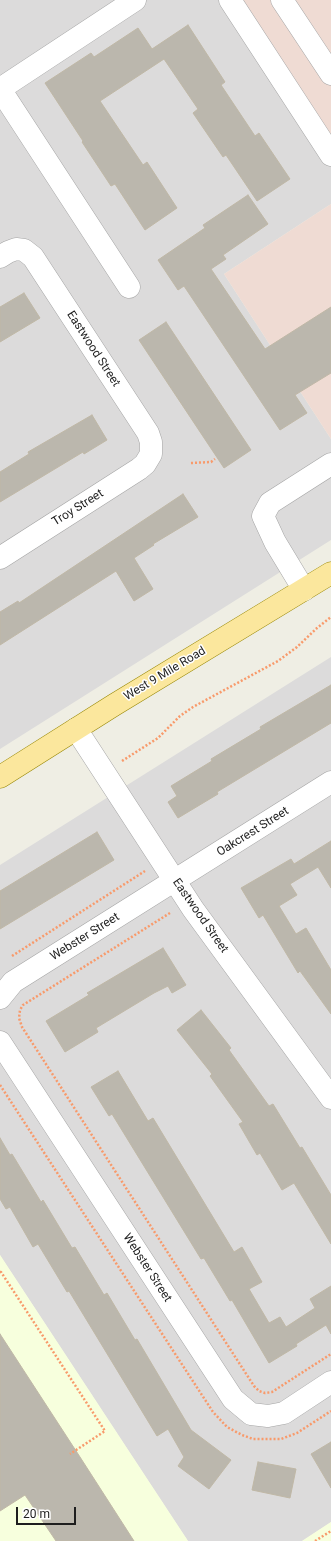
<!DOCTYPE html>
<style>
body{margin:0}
#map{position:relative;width:331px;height:1541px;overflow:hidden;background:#efeee4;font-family:Roboto,sans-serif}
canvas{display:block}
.scale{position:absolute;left:16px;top:1507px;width:60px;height:18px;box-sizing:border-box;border:2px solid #1e1e1e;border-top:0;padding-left:5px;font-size:12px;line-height:14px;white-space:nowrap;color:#1e1e1e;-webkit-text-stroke:3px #fff;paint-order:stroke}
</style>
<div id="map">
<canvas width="331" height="1541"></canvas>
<div class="scale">20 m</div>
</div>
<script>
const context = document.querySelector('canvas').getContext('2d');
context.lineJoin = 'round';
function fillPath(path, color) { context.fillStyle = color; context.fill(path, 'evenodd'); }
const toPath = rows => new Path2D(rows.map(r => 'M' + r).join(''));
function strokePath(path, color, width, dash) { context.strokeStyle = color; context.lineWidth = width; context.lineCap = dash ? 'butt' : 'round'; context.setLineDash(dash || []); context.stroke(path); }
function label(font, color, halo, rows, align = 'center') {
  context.font = font + ' Roboto,sans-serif'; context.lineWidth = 3; context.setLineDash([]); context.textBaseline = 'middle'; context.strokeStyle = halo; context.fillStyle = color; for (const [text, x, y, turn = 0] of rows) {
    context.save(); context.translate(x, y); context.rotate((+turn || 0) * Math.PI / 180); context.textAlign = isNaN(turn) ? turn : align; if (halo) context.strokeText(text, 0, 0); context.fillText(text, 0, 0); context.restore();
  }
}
fillPath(toPath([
 [0,0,237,0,331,143,331,204,224,274,331,439,331,540,0,749],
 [331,657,331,1522,302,1541,188,1541,0,1255,0,865]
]), '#dcdbdb');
fillPath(toPath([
 [237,0,331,0,331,143],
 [331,204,331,439,224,274]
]), '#efdbd3');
fillPath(toPath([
 [0,1255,188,1541,0,1541],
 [331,1522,331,1541,302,1541]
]), '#f7ffdd');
const building = toPath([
 [188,25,225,82,221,85,255,136,259,133,290,179,257,201,226,155,223,157,193,113,198,109,164,59,100,101,143,165,147,162,177,208,145,230,115,184,111,186,82,142,83,141,45,83,91,53,94,57,138,28,152,49,188,25],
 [248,195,268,224,223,255,226,259,211,269,265,349,331,307,331,373,295,395,307,413,280,430,184,286,178,290,158,260,205,228,203,225,248,195],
 [24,293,40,318,0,342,0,307,24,293],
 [166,322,251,450,224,468,139,340,166,322],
 [92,415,107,440,84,454,83,452,0,502,0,472,29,454,28,452,92,415],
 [183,494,198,517,153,544,154,545,134,558,153,589,134,601,116,571,0,645,0,612,18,601,19,603,183,494],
 [331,685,331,723,217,792,218,794,178,818,168,802,177,796,171,786,212,761,211,759,261,729,260,727,331,685],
 [97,832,114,860,0,929,0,891,97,832],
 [331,841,331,888,318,867,290,884,297,895,279,906,296,934,306,928,331,970,331,1014,300,971,298,973,263,915,259,918,241,888,291,859,294,864,331,841],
 [163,948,186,985,172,993,168,986,154,993,96,1028,98,1032,65,1052,46,1021,89,995,87,993,163,948],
 [201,1010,231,1048,229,1050,269,1106,273,1104,300,1148,302,1147,331,1195,331,1244,294,1183,282,1190,260,1153,257,1155,239,1124,243,1122,210,1076,212,1074,177,1030,201,1010],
 [118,1071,148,1121,153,1118,234,1252,242,1247,262,1282,249,1289,269,1323,280,1317,286,1327,315,1308,310,1299,331,1286,331,1334,326,1325,296,1344,297,1346,269,1363,232,1300,230,1301,204,1258,201,1259,112,1114,109,1116,91,1087,118,1071],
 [0,1138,10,1155,12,1154,41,1202,43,1200,72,1248,75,1247,104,1295,107,1293,135,1340,137,1339,191,1430,231,1460,209,1489,178,1466,184,1457,168,1429,157,1436,69,1291,67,1292,38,1244,33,1247,10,1207,6,1209,0,1199,0,1138],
 [0,1334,80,1457,134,1541,56,1541,25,1495,0,1511,0,1334],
 [331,1442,331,1488,311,1454,331,1442],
 [258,1462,296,1469,290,1498,252,1490,258,1462]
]);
fillPath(building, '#bbb7ad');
strokePath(building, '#c0b8a6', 1);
const minor = toPath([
 [230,0,331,155],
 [282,0,331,74],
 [0,257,8,252,16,249,24,250,33,257,148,433,151,442,151,454,145,464,139,469,0,558],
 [129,287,0,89,135,0],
 [304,590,275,542,263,516,270,503,331,464],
 [76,729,193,909,331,1098],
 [0,998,13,982,331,782],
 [0,1042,233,1399,251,1414,268,1416,284,1413,331,1382]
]);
const major = toPath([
 [0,777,114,705,331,573]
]);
strokePath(minor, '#a5a5a5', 23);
strokePath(major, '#968602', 23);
strokePath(toPath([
 [191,463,211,462,215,459],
 [122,761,158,738,180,716,193,707,278,661,297,647,317,628,331,617],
 [170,913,23,1005,20,1010,19,1018,22,1027,254,1386,259,1391,265,1393,272,1392,331,1354],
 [12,956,145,871],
 [0,1085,213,1412,227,1427,242,1435,253,1439,281,1439,297,1433,331,1411],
 [0,1272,1,1272,105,1431,70,1454],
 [315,1541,331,1531]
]), '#f89a6b', 2.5, [2, 2]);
strokePath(minor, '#fff', 22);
strokePath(major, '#fbe79d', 22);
label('12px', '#1e1e1e', '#fff', [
 ["Eastwood Street",93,349,57],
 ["Troy Street",78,508,-32],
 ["West 9 Mile Road",165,674,-31],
 ["Oakcrest Street",253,832,-32],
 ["Eastwood Street",200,916,55],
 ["Webster Street",85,937,-32],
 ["Webster Street",147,1268,57]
]);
</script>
